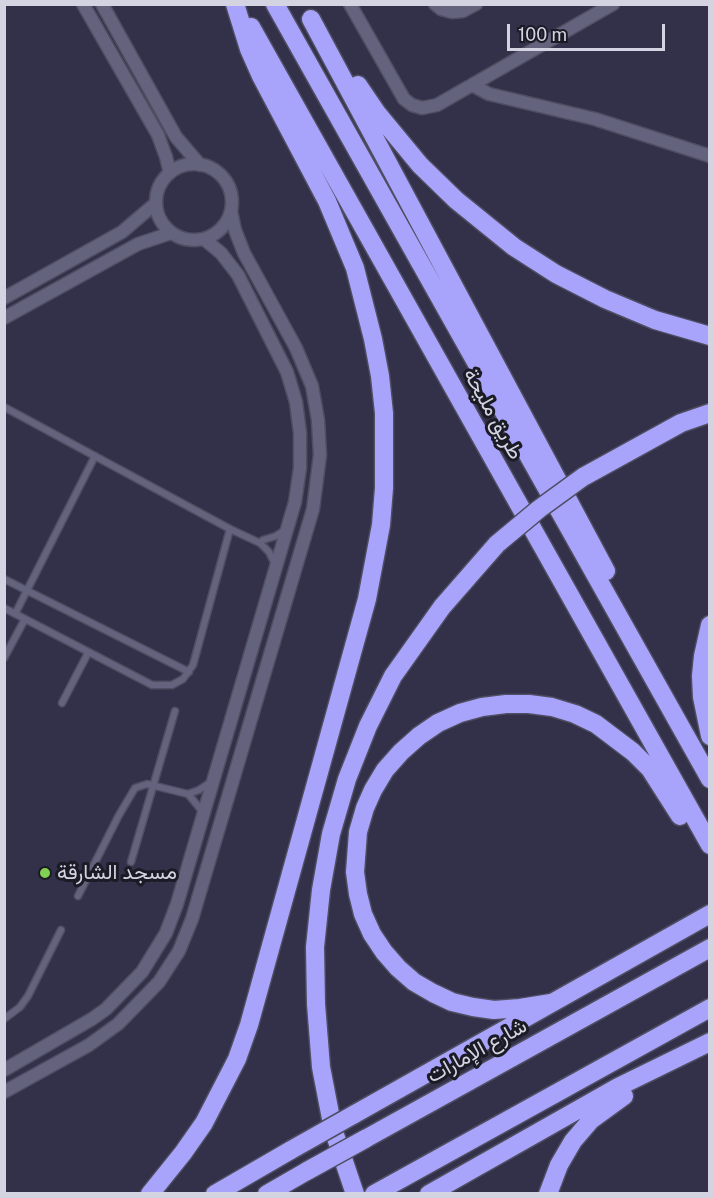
<!DOCTYPE html>
<meta charset="utf-8">
<style>
body{margin:0}
#map{position:relative;width:714px;height:1198px;overflow:hidden;background:#323149;font-family:"Public Sans",sans-serif}
canvas{display:block}
.frame{position:absolute;inset:0;border:6px solid #d3d3e2;pointer-events:none}
.scale{position:absolute;left:507px;top:24px;width:158px;height:27px;box-sizing:border-box;border:3px solid #d3d3e2;border-top:0;padding-left:8px;font-size:18px;line-height:21px;white-space:nowrap;color:#d3d3e2;-webkit-text-stroke:4px #1b1b26;paint-order:stroke}
</style>
<div id="map">
<canvas width="714" height="1198"></canvas>
<div class="frame"></div>
<div class="scale">100 m</div>
</div>
<script>
const context = document.querySelector('canvas').getContext('2d');
context.lineJoin = 'round';
const toPath = rows => new Path2D(rows.map(r => 'M' + r).join(''));
function strokePath(path, color, width, dash) { context.strokeStyle = color; context.lineWidth = width; context.lineCap = dash ? 'butt' : 'round'; context.setLineDash(dash || []); context.stroke(path); }
function label(font, color, halo, rows, align = 'center') {
  context.font = font + ' "Public Sans",Vazirmatn,sans-serif'; context.lineWidth = 6; context.setLineDash([]); context.textBaseline = 'middle'; context.strokeStyle = halo; context.fillStyle = color; for (const [text, x, y, turn = 0] of rows) {
    context.save(); context.translate(x, y); context.rotate((+turn || 0) * Math.PI / 180); context.textAlign = isNaN(turn) ? turn : align; if (halo) context.strokeText(text, 0, 0); context.fillText(text, 0, 0); context.restore();
  }
}
const lane = toPath([
 [4,407,230,529,260,543],
 [275,564,269,552,260,543,263,540,276,536,285,530],
 [4,579,189,672],
 [4,608,152,685,172,685,183,679,193,665,230,529],
 [15,614,95,456],
 [4,658,25,619],
 [62,703,88,653],
 [188,794,203,812],
 [131,862,175,711],
 [78,896,119,815,135,788,147,784,188,794,199,790,211,782],
 [4,1019,20,1007,28,996,61,930]
]);
const street = toPath([
 [83,4,158,135,166,157,170,173],
 [102,4,176,137,200,165],
 [350,4,404,99,412,105,422,108,437,105,613,4],
 [435,4,441,9,452,12,463,11,476,4],
 [472,85,489,94,595,119,710,156],
 '156 202a38 38 0 1 1 76 0a38 38 0 1 1-76 0Z',
 [4,298,122,232,156,203],
 [4,318,138,244,171,233],
 [4,1070,92,1019,106,1009,142,972,166,933,177,904,295,502,300,468,300,433,296,402,287,372,238,275,221,253,204,239],
 [4,1092,89,1045,118,1024,159,982,179,951,192,919,313,509,320,455,318,420,312,386,296,348,244,253,235,230,231,211]
]);
const highway = toPath([
 [275,4,710,779],
 [311,19,606,571],
 [251,27,710,845],
 [358,85,377,113,420,165,456,200,514,247,556,274,605,299,655,320,710,336],
 [583,477,681,423,710,413],
 [710,625,703,656,701,676,702,697,710,736],
 [551,1003,520,1008,494,1010,473,1007,452,1002,433,993,414,982,398,968,384,952,372,934,363,914,358,894,355,872,358,832,365,808,373,790,385,770,401,752,419,736,438,723,460,713,482,707,506,704,529,704,552,707,575,714,596,724,633,752,650,769,680,816],
 [353,1115,710,914],
 [365,1139,710,948],
 [150,1194,183,1153,204,1123,237,1059,249,1025,367,599,381,525,384,488,384,413,380,376,373,339,355,268,327,201,261,76,249,49,235,4],
 [215,1194,291,1150],
 [267,1194,307,1171],
 [355,1194,333,1129,321,1067,316,1004,315,947,321,890,331,834,347,779,368,726,393,676,442,607,497,544],
 [374,1194,710,1008],
 [429,1194,618,1087,710,1042],
 [548,1194,559,1165,573,1141,591,1120,624,1096]
]);
strokePath(lane, '#4e4d61', 9);
strokePath(street, '#4e4d61', 15);
strokePath(highway, '#4e4d61', 21);
strokePath(lane, '#64637e', 6);
strokePath(street, '#64637e', 12);
strokePath(highway, '#a9a4fb', 18);
const highwayBridge = toPath([
 [497,544,539,509,583,477],
 [291,1150,353,1115],
 [307,1171,365,1139]
]);
strokePath(highwayBridge, '#4e4d61', 21, []);
strokePath(highwayBridge, '#a9a4fb', 18);
for (const [x, y, r, color] of [
 [45,873,6,"#81d051"]
]) { const dot = new Path2D(); dot.arc(x, y, r, 0, 2 * Math.PI); context.fillStyle = color; context.fill(dot); strokePath(dot, '#1b1b26', 2); }
label('21px', '#d3d3e2', '#1b1b26', [
 ["طريق مليحة",493,414,61],
 ["شارع الإمارات",477,1051,-29]
]);
label('21px', '#d3d3e2', '#1b1b26', [
 ["مسجد الشارقة",57,873]
], 'left');
</script>
